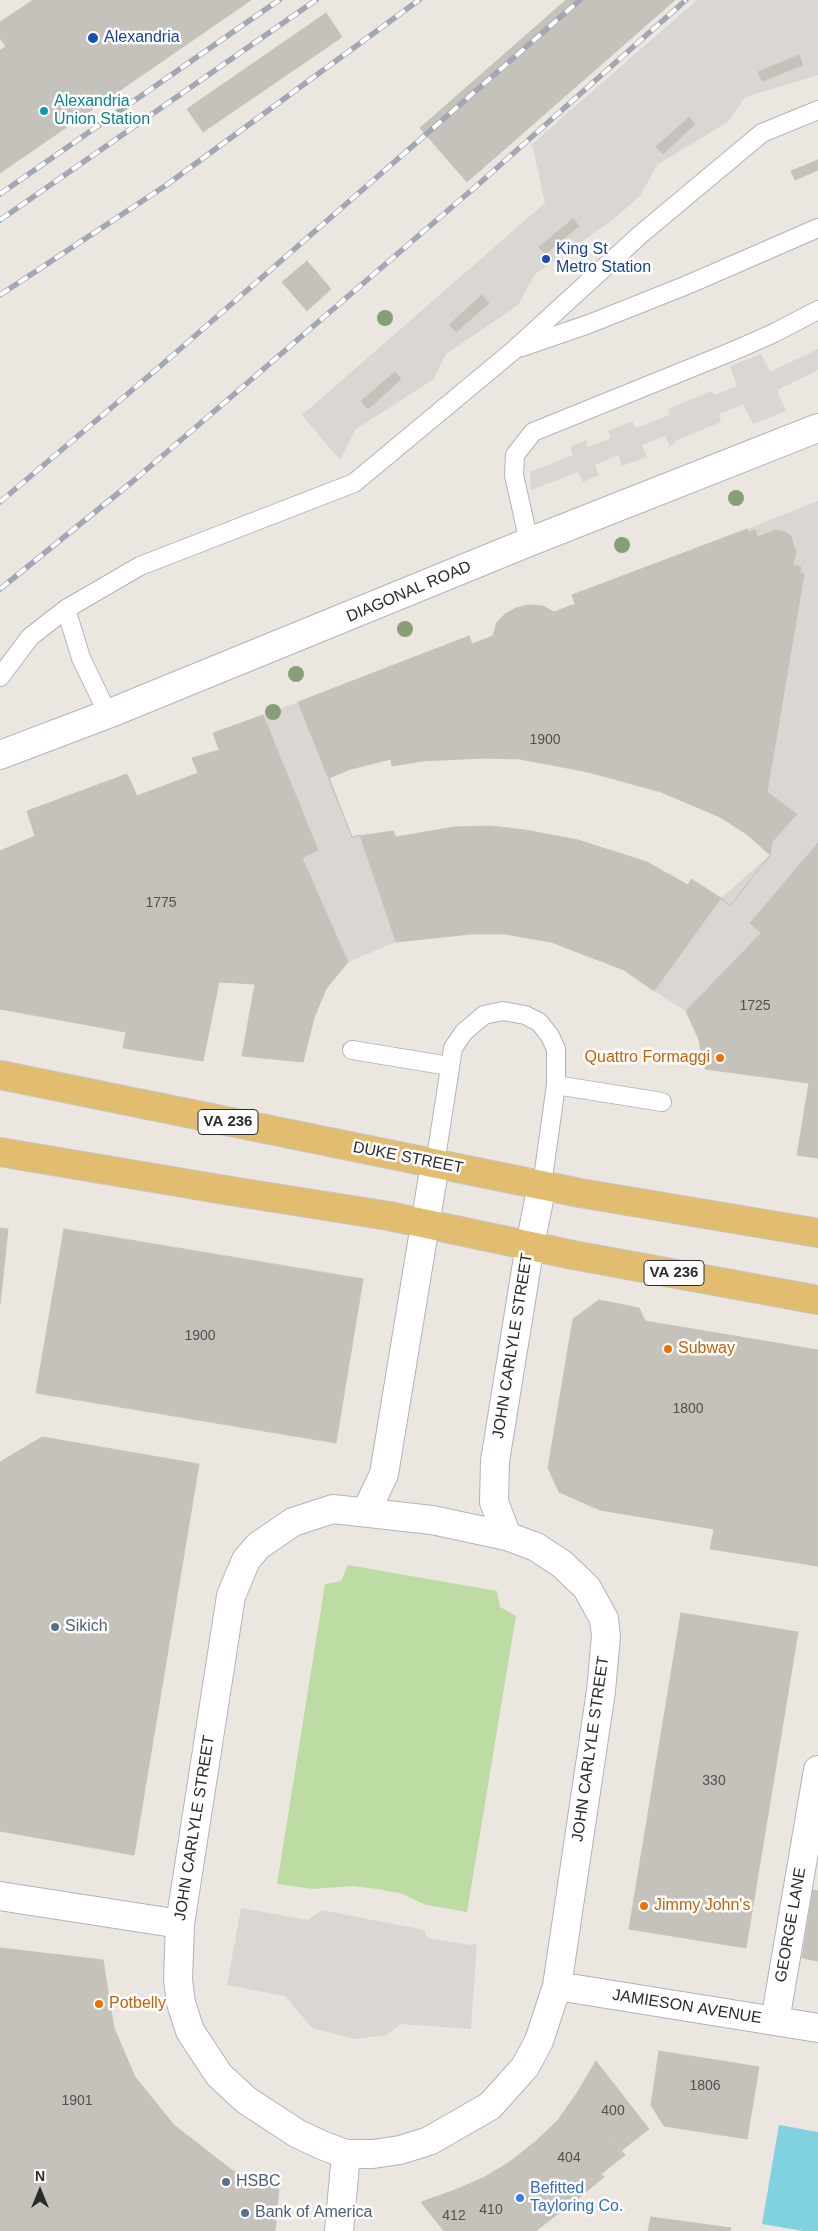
<!DOCTYPE html>
<style>
body{margin:0}
#map{position:relative;width:818px;height:2231px;overflow:hidden;background:#ece6e0;font-family:Arial,sans-serif}
canvas{display:block}
.north{position:absolute;left:15px;top:2166px;width:50px;height:50px;-webkit-text-stroke:4px #fff;paint-order:stroke;rotate:0deg;font-size:14px;font-weight:700;line-height:20px;text-align:center;color:#2c2c2c}
.north::after{content:'';display:block;margin:auto;width:18px;height:22px;background:#2c2c2c;clip-path:polygon(50% 0,100% 100%,50% 72%,0 100%)}
</style>
<div id="map">
<canvas width="818" height="2231"></canvas>
<div class="north">N</div>
</div>
<script>
const context = document.querySelector('canvas').getContext('2d');
context.lineJoin = 'round';
function fillPath(path, color) { context.fillStyle = color; context.fill(path, 'evenodd'); }
const toPath = rows => new Path2D(rows.map(r => 'M' + r).join(''));
function strokePath(path, color, width, dash) { context.strokeStyle = color; context.lineWidth = width; context.lineCap = dash ? 'butt' : 'round'; context.setLineDash(dash || []); context.stroke(path); }
function label(font, color, halo, rows, align = 'center') {
  context.font = font + ' Arial,sans-serif'; context.lineWidth = 5; context.setLineDash([]); context.textBaseline = 'middle'; context.strokeStyle = halo; context.fillStyle = color; for (const [text, x, y, turn = 0] of rows) {
    context.save(); context.translate(x, y); context.rotate((+turn || 0) * Math.PI / 180); context.textAlign = isNaN(turn) ? turn : align; if (halo) context.strokeText(text, 0, 0); context.fillText(text, 0, 0); context.restore();
  }
}
fillPath(toPath([
 [348,1565,497,1591,500,1607,516,1616,467,1912,426,1905,400,1893,377,1889,353,1886,313,1889,277,1884,325,1584,341,1581]
]), '#bcdca3');
fillPath(toPath([
 [697,0,818,0,818,75,745,97,728,122,657,165,640,196,614,219,535,274,518,305,446,354,434,379,356,429,340,460,302,415,545,203,532,144],
 [818,349,818,370,777,390,786,411,753,424,743,404,719,414,721,422,677,440,670,447,665,436,642,445,647,457,622,466,618,455,595,465,599,475,583,482,578,472,531,490,530,472,573,455,570,447,586,440,588,447,611,438,608,431,632,421,636,428,670,415,668,409,711,391,715,395,737,386,730,366,761,354,770,372],
 [818,501,818,843,750,923,761,933,686,1011,654,991,721,898,770,855,772,842,797,814,767,792,801,567,793,565,796,547,794,541,786,532,775,530,758,537,755,530,749,532,747,529],
 [298,702,352,837,360,835,396,942,348,962,302,858,318,850,263,715],
 [241,1908,308,1920,322,1910,424,1930,427,1938,471,1945,477,1943,471,2029,401,2024,386,2035,355,2039,312,2028,285,1996,227,1985]
]), '#d9d6d3');
fillPath(toPath([
 [779,2125,818,2132,818,2231,803,2231,762,2224]
]), '#80d1e2');
const building = toPath([
 [33,0,251,0,0,173,0,50,6,47,0,38,0,22,33,0],
 [566,0,675,0,467,182,420,128,566,0],
 [326,13,342,37,203,132,187,109,326,13],
 [799,55,803,65,762,81,758,72,799,55],
 [689,117,695,124,663,154,656,147,689,117],
 [818,160,818,170,795,180,791,171,818,160],
 [573,219,579,226,545,254,539,247,573,219],
 [307,261,331,289,307,311,282,282,307,261],
 [482,295,489,303,456,332,449,325,482,295],
 [395,372,401,379,368,409,361,401,395,372],
 [747,529,749,532,755,530,758,537,775,530,786,532,791,536,796,551,793,565,801,567,800,573,804,574,767,792,797,814,772,842,770,855,730,906,721,898,654,991,624,970,551,942,505,934,471,934,396,942,360,835,352,837,298,702,469,636,472,644,493,636,497,622,505,614,516,608,528,605,543,606,554,612,575,604,572,595,747,529],
 [263,715,318,850,302,858,348,962,326,989,314,1018,303,1062,242,1056,255,984,219,982,203,1061,123,1048,126,1032,0,1009,0,851,35,836,27,811,127,774,137,796,198,773,192,758,219,750,213,733,263,715],
 [485,758,520,759,588,772,661,792,720,817,748,835,770,855,730,906,721,898,691,879,688,885,647,862,578,840,525,830,491,826,454,827,396,837,393,831,352,837,329,778,351,769,391,759,392,766,422,761,485,758],
 [818,843,818,1158,797,1155,809,1083,705,1069,699,1040,686,1011,761,933,750,923,818,843],
 [0,1228,8,1229,0,1305,0,1228],
 [64,1229,363,1279,336,1443,36,1393,64,1229],
 [599,1300,639,1308,645,1321,818,1350,818,1566,710,1549,714,1529,600,1510,559,1492,548,1468,573,1319,599,1300],
 [42,1437,199,1464,134,1855,0,1831,0,1462,42,1437],
 [681,1613,798,1632,746,1948,629,1929,681,1613],
 [813,1890,818,1891,818,1961,802,1958,813,1890],
 [0,1948,103,1960,114,2028,135,2077,174,2125,233,2171,279,2189,275,2231,0,2231,0,1948],
 [659,2051,759,2067,747,2139,664,2126,651,2105,659,2051],
 [596,2061,649,2129,622,2150,577,2093,596,2061],
 [577,2093,625,2155,601,2174,558,2120,577,2093],
 [558,2120,604,2177,580,2197,536,2141,558,2120],
 [536,2141,580,2197,555,2216,511,2161,536,2141],
 [511,2161,555,2216,536,2231,527,2231,485,2177,511,2161],
 [485,2177,527,2231,487,2231,455,2190,485,2177],
 [455,2190,487,2231,444,2231,421,2202,455,2190],
 [651,2217,731,2228,730,2231,648,2231,651,2217]
]);
fillPath(building, '#c5c1bb');
strokePath(building, '#c8c2ba', 1);
const service = toPath([
 [522,347,589,324,687,285,818,228],
 [529,542,514,475,515,455,533,432,738,349,774,333,818,310],
 [66,609,81,658,108,714],
 [0,677,30,637,66,609,140,566,354,483,514,350,641,234,762,133,818,110],
 [352,1050,449,1066],
 [556,1085,662,1102],
 [435,1164,453,1048,464,1032,484,1015,503,1011,525,1015,539,1022,550,1036,556,1049,556,1085,542,1185]
]);
const minor = toPath([
 [333,1509,432,1520,507,1536,536,1547,562,1564,587,1588,604,1619,606,1636,601,1691,557,1986,539,2041,525,2067,490,2106,429,2141,400,2150,373,2154,346,2154,324,2146,298,2134,246,2100,219,2075,190,2031,181,2003,178,1980,180,1924,231,1596,246,1560,258,1546,293,1522,333,1509],
 [366,1512,384,1474,435,1164],
 [507,1536,494,1502,495,1461,530,1245,542,1185],
 [0,1896,180,1924],
 [557,1986,818,2028],
 [775,2021,818,1770],
 [339,2231,346,2154]
]);
const tertiary = toPath([
 [0,755,108,714,529,542,818,428]
]);
const primary = toPath([
 [0,1075,580,1193,818,1233],
 [0,1152,231,1191,389,1216,573,1255,818,1300]
]);
strokePath(service, '#b1b3bb', 20);
strokePath(minor, '#b1b3bb', 30);
strokePath(tertiary, '#b1b3bb', 30);
strokePath(primary, '#c4c4c4', 30);
strokePath(service, '#fff', 18);
strokePath(minor, '#fff', 28);
strokePath(tertiary, '#fff', 28);
strokePath(primary, '#e2bd70', 28);
const rail = toPath([
 [0,194,279,0],
 [0,220,316,0],
 [0,295,165,186,419,0],
 [0,502,157,369,580,0],
 [0,589,132,482,203,421,481,182,686,0]
]);
strokePath(rail, '#a3a7b4', 5.5);
strokePath(rail, '#fff', 4, [11]);
context.fillStyle = '#889e78';
for (const [x, y] of [
 [385,318],
 [736,498],
 [622,545],
 [405,629],
 [296,674],
 [273,712]
]) { context.beginPath(); context.arc(x, y, 8, 0, 2 * Math.PI); context.fill(); }
for (const [x, y, r, color] of [
 [93,38,6,"#1a4fb4"],
 [44,111,5,"#0f9aa8"],
 [546,259,5,"#1a4fb4"],
 [720,1058,5,"#e8710a"],
 [668,1349,5,"#e8710a"],
 [55,1627,5,"#5c6f8a"],
 [644,1906,5,"#e8710a"],
 [99,2004,5,"#e8710a"],
 [226,2182,5,"#5c6f8a"],
 [520,2198,5,"#3f7fe0"],
 [245,2213,5,"#5c6f8a"]
]) { const dot = new Path2D(); dot.arc(x, y, r, 0, 2 * Math.PI); context.fillStyle = color; context.fill(dot); strokePath(dot, '#fff', 2); }
label('14px', '#525150', null, [
 ["1900",545,740],
 ["1775",161,903],
 ["1725",755,1006],
 ["1900",200,1336],
 ["1800",688,1409],
 ["330",714,1781],
 ["1806",705,2086],
 ["1901",77,2101],
 ["400",613,2111],
 ["404",569,2158],
 ["410",491,2210],
 ["412",454,2216]
]);
for (const [x, y, w] of [
 [228,1122,60],
 [674,1273,60]
]) { const box = new Path2D(); box.roundRect(x - w / 2, y - 12.5, w, 25, 4); context.fillStyle = '#fff'; context.fill(box); strokePath(box, '#2c2c2c', 1); }
label('bold 15px', '#2c2c2c', null, [
 ["VA 236",228,1122],
 ["VA 236",674,1273]
]);
label('16px', '#164399', '#fff', [
 ["Alexandria",104,38],
 ["King St",556,250],
 ["Metro Station",556,268]
], 'left');
label('16px', '#0d838f', '#fff', [
 ["Alexandria",54,102],
 ["Union Station",54,120]
], 'left');
label('16px', '#2c2c2c', '#fff', [
 ["DIAGONAL ROAD",409,592,-23],
 ["DUKE STREET",408,1158,11],
 ["JOHN CARLYLE STREET",513,1346,-81],
 ["JOHN CARLYLE STREET",591,1749,-82],
 ["JOHN CARLYLE STREET",195,1828,-81],
 ["GEORGE LANE",791,1925,-80],
 ["JAMIESON AVENUE",687,2007,9]
]);
label('16px', '#c56008', '#fff', [
 ["Quattro Formaggi",710,1058,"right"],
 ["Subway",678,1349],
 ["Jimmy John's",654,1906],
 ["Potbelly",109,2004]
], 'left');
label('16px', '#4e5e75', '#fff', [
 ["Sikich",65,1627],
 ["HSBC",236,2182],
 ["Bank of America",255,2213]
], 'left');
label('16px', '#366cbe', '#fff', [
 ["Befitted",530,2189],
 ["Tayloring Co.",530,2207]
], 'left');
</script>
